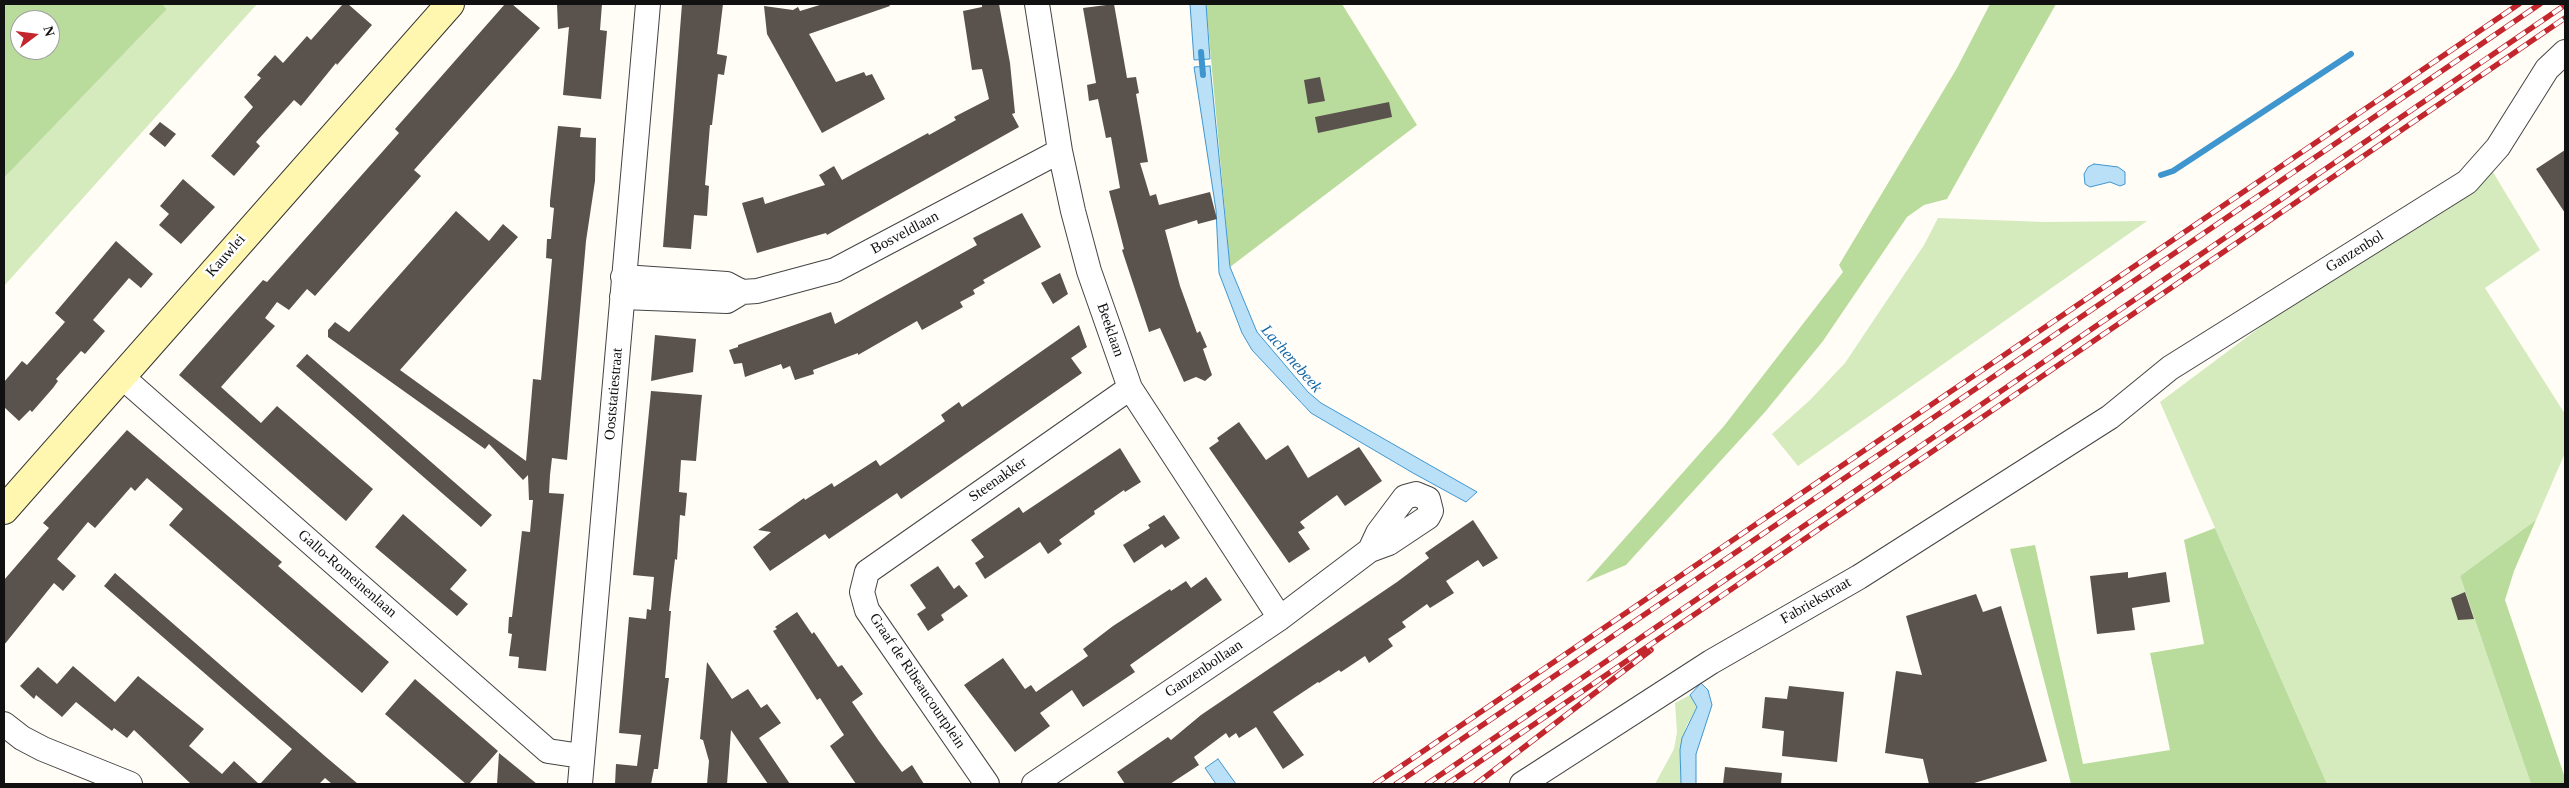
<!DOCTYPE html>
<style>
body{margin:0}
#map{position:relative;width:2569px;height:788px;overflow:hidden;background:#fffdf5;font-family:"Times New Roman",serif}
canvas{display:block}
.frame{position:absolute;inset:0;border:5px solid #111;pointer-events:none}
.north{position:absolute;left:10px;top:10px;width:50px;height:50px;box-sizing:border-box;background:#fff;border:1px solid #a0a0a0;border-radius:50%;rotate:75deg;font-size:14px;font-weight:700;line-height:20px;text-align:center;color:#111}
.north::after{content:'';display:block;margin:auto;width:18px;height:22px;background:#c4262e;clip-path:polygon(50% 0,100% 100%,50% 72%,0 100%)}
</style>
<div id="map">
<canvas width="2569" height="788"></canvas>
<div class="frame"></div>
<div class="north">N</div>
</div>
<script>
const context = document.querySelector('canvas').getContext('2d');
context.lineJoin = 'round';
function fillPath(path, color) { context.fillStyle = color; context.fill(path, 'evenodd'); }
const toPath = rows => new Path2D(rows.map(r => 'M' + r).join(''));
function strokePath(path, color, width, dash) { context.strokeStyle = color; context.lineWidth = width; context.lineCap = dash ? 'butt' : 'round'; context.setLineDash(dash || []); context.stroke(path); }
function label(font, color, halo, rows, align = 'center') {
  context.font = font + ' "Times New Roman",serif'; context.lineWidth = 5; context.setLineDash([]); context.textBaseline = 'middle'; context.strokeStyle = halo; context.fillStyle = color; for (const [text, x, y, turn = 0] of rows) {
    context.save(); context.translate(x, y); context.rotate((+turn || 0) * Math.PI / 180); context.textAlign = isNaN(turn) ? turn : align; if (halo) context.strokeText(text, 0, 0); context.fillText(text, 0, 0); context.restore();
  }
}
fillPath(toPath([
 [162,4,257,4,4,286,4,178,167,9],
 [2485,159,2540,250,2485,288,2565,414,2565,453,2536,520,2460,576,2531,784,2327,784,2160,402],
 [1938,218,2044,222,2147,221,1798,466,1772,434,1810,400,1845,363,1924,245],
 [1690,695,1697,707,1686,727,1680,750,1681,784,1655,784,1674,749,1677,732,1675,703]
]), '#d5ebbd');
fillPath(toPath([
 [4,4,162,4,167,9,4,178],
 [20,20,50,20,50,50,20,50],
 [1206,4,1342,4,1417,125,1230,267],
 [1990,4,2056,4,1947,199,1924,205,1907,217,1823,341,1765,412,1626,565,1586,582,1724,426,1843,272,1839,265,1957,68],
 [2536,520,2514,571,2505,600,2565,778,2565,784,2531,784,2460,576],
 [2215,528,2327,784,2071,784,2010,549,2035,545,2083,764,2170,750,2150,653,2204,644,2184,540]
]), '#b9dc9c');
const water = toPath([
 [1190,4,1206,4,1210,59,1194,60,1190,4],
 [1210,66,1230,267,1257,332,1308,392,1321,403,1477,492,1466,502,1413,473,1311,413,1252,350,1242,333,1219,273,1216,210,1194,67,1210,66],
 [2094,164,2118,167,2125,172,2125,184,2120,186,2110,182,2090,187,2085,184,2084,174,2088,167,2094,164],
 [1701,683,1708,690,1712,705,1696,754,1696,784,1681,784,1680,750,1682,738,1697,707,1690,695,1701,683],
 [1218,759,1236,784,1216,784,1205,768,1218,759]
]);
fillPath(water, '#b9e0f7');
strokePath(water, '#3f96cf', 1);
strokePath(toPath([
 [1201,52,1203,75],
 [2161,175,2173,171,2351,54]
]), '#3f96cf', 6);
fillPath(toPath([
 [343,4,348,4,372,25,337,65,336,63,301,106,294,100,256,142,260,146,234,176,211,156,253,107,244,97,261,78,257,75,275,55,283,63,307,36,311,40],
 [505,4,512,4,540,28,414,170,421,176,315,296,307,289,289,310,277,302,265,318,275,326,221,387,261,423,277,406,373,489,346,521,179,375,263,280,267,282,399,133,395,129],
 [557,4,602,4,600,30,607,31,601,99,563,95,569,27,558,29],
 [682,4,723,4,717,54,727,56,724,75,718,74,712,125,710,125,705,185,709,186,707,216,694,215,691,249,663,247],
 [823,4,889,4,890,6,809,34,836,82,864,72,866,76,872,74,885,99,822,133,767,34,764,6,793,10,798,7,800,11],
 [982,4,999,4,1010,63,1015,113,1012,114,1019,127,827,235,826,233,757,253,742,203,763,197,765,204,825,185,819,175,834,166,842,180,928,133,929,135,956,120,954,117,989,99,982,69,972,70,963,11,982,7],
 [1114,4,1127,78,1136,77,1139,93,1136,94,1148,162,1140,163,1150,196,1156,194,1159,205,1210,192,1217,219,1198,224,1197,220,1165,230,1180,286,1197,333,1200,331,1207,347,1203,349,1212,375,1205,381,1196,377,1184,382,1160,328,1149,332,1122,250,1124,249,1109,191,1120,188,1111,137,1106,138,1098,99,1089,101,1087,85,1096,83,1083,8],
 [1320,77,1325,101,1308,104,1304,80],
 [1389,102,1392,117,1318,133,1315,117],
 [160,122,176,134,165,147,149,134],
 [558,126,581,128,580,137,596,138,595,181,586,241,567,460,552,458,550,475,549,493,564,494,546,671,518,668,519,657,509,656,512,634,508,633,509,617,512,617,522,531,530,532,533,500,529,500,528,475,523,480,489,444,485,449,328,337,328,330,335,322,349,332,456,211,489,241,503,224,518,237,400,370,526,461,533,379,541,380,552,259,546,258,547,239,551,239,554,208,550,207,550,201],
 [2565,150,2565,213,2536,169],
 [183,179,215,207,181,244,159,225,169,214,160,206],
 [1022,213,1041,247,983,280,985,283,973,290,975,294,960,302,963,307,922,330,917,321,858,355,858,353,813,370,814,374,795,380,790,366,783,369,781,364,745,377,742,363,734,364,729,350,738,347,738,345,831,312,835,324,977,245,973,238],
 [116,241,153,274,141,288,129,278,93,320,105,331,85,354,81,351,56,379,58,381,53,388,32,412,30,410,19,421,4,407,4,382,22,361,27,365,65,322,55,313],
 [1060,273,1068,294,1053,304,1041,283],
 [1079,325,1087,347,1071,358,1082,373,901,499,897,493,829,539,825,534,770,571,753,547,771,532,758,530,804,498,805,500,832,483,834,487,876,460,880,466,895,456,945,421,941,415,959,402,962,407],
 [655,335,696,339,693,372,651,381],
 [307,354,492,515,481,527,296,366],
 [651,391,702,395,701,404,696,461,681,460,679,492,687,493,685,516,680,515,677,560,675,559,669,611,671,611,665,678,669,678,658,769,654,769,651,784,615,784,616,764,637,766,641,735,619,733,629,617,646,619,647,609,651,610,654,577,633,575],
 [1239,422,1266,460,1288,445,1308,478,1359,447,1382,481,1345,506,1337,495,1300,522,1305,528,1298,532,1310,549,1289,563,1209,448,1219,441,1217,438],
 [127,430,282,562,278,566,389,662,362,693,169,525,183,509,147,478,135,491,131,487,95,528,88,522,57,559,76,576,63,591,54,583,4,645,4,580,49,528,43,523],
 [1120,448,1141,482,1125,492,1124,490,1094,511,1095,514,1059,540,1062,544,1048,554,1040,542,985,579,975,563,984,557,971,540,1019,507,1023,513],
 [403,514,467,570,450,589,468,604,457,616,375,547],
 [1164,515,1180,538,1165,548,1162,544,1134,563,1123,545,1150,528,1148,525],
 [1473,520,1498,558,1483,567,1478,560,1446,581,1454,593,1430,608,1427,604,1402,622,1406,627,1388,639,1393,646,1369,663,1365,656,1341,672,1339,670,1319,683,1318,682,1273,712,1304,755,1283,769,1256,727,1239,738,1236,733,1229,738,1226,733,1194,757,1199,765,1170,784,1125,784,1117,772,1168,737,1171,740,1201,715,1397,582,1429,558,1425,553],
 [938,566,954,589,959,585,968,596,941,615,944,620,928,631,917,614,926,608,910,585],
 [2128,572,2128,578,2166,572,2170,602,2132,608,2135,630,2097,634,2090,576],
 [115,573,326,757,358,784,332,784,325,778,319,784,260,784,292,749,104,586],
 [1206,577,1222,600,1130,665,1135,672,1083,707,1072,690,1040,713,1050,726,1015,752,964,685,1003,658,1025,689,1031,685,1036,692,1088,656,1083,649,1113,626,1170,589,1171,591,1186,581,1191,588],
 [2465,592,2474,619,2458,620,2451,598],
 [1976,594,1983,612,2001,606,2047,761,1971,784,1929,784,1923,759,1885,753,1896,671,1922,675,1906,616],
 [797,612,812,634,814,632,838,667,842,665,863,694,852,702,879,741,902,772,912,765,924,784,856,784,830,746,844,735,820,698,817,700,773,631,777,629,775,627],
 [707,662,732,699,748,689,761,708,767,704,781,723,759,738,790,784,768,784,731,730,727,784,707,784,709,761,703,740,700,739],
 [73,666,115,702,138,676,204,729,189,746,222,774,234,761,259,784,191,784,134,730,127,738,114,728,112,731,76,702,62,717,36,695,34,699,20,686,38,667,57,684],
 [415,679,498,751,469,784,466,784,385,714],
 [1789,686,1844,692,1837,762,1782,756,1784,731,1762,728,1765,697,1787,699],
 [499,753,537,784,497,784],
 [1725,767,1782,773,1781,784,1723,784]
]), '#5a524d');
const street = toPath([
 [1037,4,1060,151,1073,211,1089,271,1130,388,1280,618],
 [623,277,727,284,742,292],
 [622,297,727,301,742,292,757,291,835,270,1060,151],
 [121,376,548,751,581,756],
 [4,724,22,738,43,749,130,784],
 [580,784,648,4],
 [987,784,867,610,862,592,867,572,1130,388],
 [1034,784,1280,618,1370,550,1389,543,1428,517,1431,511,1428,499,1416,494,1405,497,1378,533,1370,550],
 [1522,784,1711,662,1859,577,2110,417,2170,368,2467,182,2498,147,2547,69,2565,52]
]);
const secondary = toPath([
 [4,510,450,4]
]);
strokePath(street, '#444', 26);
strokePath(secondary, '#333', 30);
strokePath(street, '#fff', 24);
strokePath(secondary, '#fff6b0', 28);
const rail = toPath([
 [1375,784,2519,4],
 [1396,784,2540,4],
 [1427,784,2565,5],
 [1447,784,2565,18],
 [1476,784,1651,650]
]);
strokePath(rail, '#c4262e', 5.5);
strokePath(rail, '#fff', 4, [11]);
label('15px', '#111', '#fff', [
 ["Bosveldlaan",905,233,-28],
 ["Ganzenbol",2355,252,-32],
 ["Kauwlei",226,256,-49],
 ["Beeklaan",1110,330,71],
 ["Ooststatiestraat",614,394,-85],
 ["Steenakker",998,480,-35],
 ["Gallo-Romeinenlaan",347,574,41],
 ["Fabriekstraat",1816,601,-30],
 ["Ganzenbollaan",1204,669,-34],
 ["Graaf de Ribeaucourtplein",917,681,56]
]);
label('italic 16px', '#1768a6', '#fff', [
 ["Lachenebeek",1291,359,49]
]);
</script>
